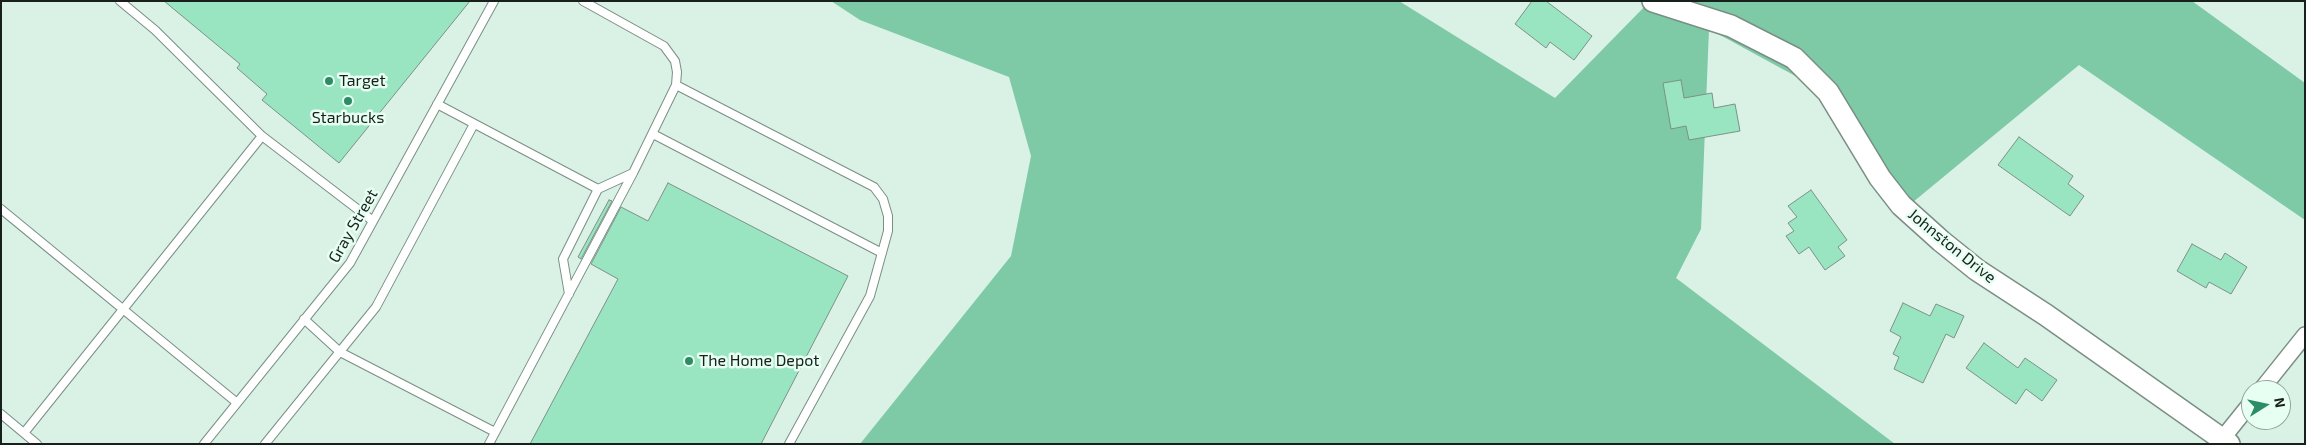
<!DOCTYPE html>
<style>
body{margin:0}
#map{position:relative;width:2306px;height:445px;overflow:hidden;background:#daf1e5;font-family:"Exo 2",sans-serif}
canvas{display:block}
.frame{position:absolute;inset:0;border:2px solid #18201c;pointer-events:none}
.north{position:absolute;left:2241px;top:380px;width:50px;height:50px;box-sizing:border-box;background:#e7fef2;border:1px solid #94a59c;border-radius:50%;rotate:80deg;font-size:14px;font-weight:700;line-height:20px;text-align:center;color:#18201c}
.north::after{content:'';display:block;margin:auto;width:18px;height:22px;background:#2b8c66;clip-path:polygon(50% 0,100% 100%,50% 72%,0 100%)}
</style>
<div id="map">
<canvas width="2306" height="445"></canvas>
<div class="frame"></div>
<div class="north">N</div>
</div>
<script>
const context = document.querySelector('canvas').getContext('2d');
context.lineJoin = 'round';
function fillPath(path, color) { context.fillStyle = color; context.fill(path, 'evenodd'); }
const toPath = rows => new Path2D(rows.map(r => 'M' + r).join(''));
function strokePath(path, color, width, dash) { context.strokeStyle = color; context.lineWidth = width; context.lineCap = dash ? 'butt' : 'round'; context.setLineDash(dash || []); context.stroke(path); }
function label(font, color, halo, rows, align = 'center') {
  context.font = font + ' "Exo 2",sans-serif'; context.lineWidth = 5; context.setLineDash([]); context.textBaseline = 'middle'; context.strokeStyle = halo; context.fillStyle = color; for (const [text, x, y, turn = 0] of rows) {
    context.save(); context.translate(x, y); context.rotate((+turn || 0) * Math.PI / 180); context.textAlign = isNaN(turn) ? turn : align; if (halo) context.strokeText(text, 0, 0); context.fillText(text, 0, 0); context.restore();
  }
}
fillPath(toPath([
 [831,1,1399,1,1555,98,1650,1,2192,1,2305,83,2305,220,2079,65,1901,212,1810,84,1709,29,1701,229,1676,278,1895,444,860,444,1011,256,1031,156,1009,77,860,20]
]), '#7ecaa6');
const building = toPath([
 [164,1,470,1,339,163,262,100,267,94,237,68,240,64,164,1],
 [1532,1,1546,1,1592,36,1574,60,1550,42,1546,48,1515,24,1532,1],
 [1681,80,1684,98,1712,93,1714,108,1735,104,1740,131,1689,140,1686,126,1671,129,1663,83,1681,80],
 [2019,137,2073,176,2068,184,2084,196,2070,216,1998,165,2019,137],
 [668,183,848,276,761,444,530,444,618,279,591,264,621,207,648,221,668,183],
 [1811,190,1847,240,1838,247,1845,256,1825,270,1809,247,1799,254,1786,236,1794,231,1788,223,1797,217,1788,206,1811,190],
 [609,200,612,201,581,259,578,257,609,200],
 [2192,244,2221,260,2225,253,2247,267,2231,294,2209,282,2206,288,2177,271,2192,244],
 [1903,303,1930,316,1936,304,1964,316,1954,338,1946,334,1923,383,1894,369,1899,357,1893,354,1901,337,1890,331,1903,303],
 [1984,343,2018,368,2025,358,2057,380,2042,401,2026,389,2016,404,1966,368,1984,343]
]);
fillPath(building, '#99e5c1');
strokePath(building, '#7d9187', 1);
const lane = toPath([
 [120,1,155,30,262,136,373,221],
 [676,85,874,187,883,199,888,216,888,231,870,296,789,444],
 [437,104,598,189],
 [653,134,882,253],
 [1,209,236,402],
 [569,294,563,259,598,189,633,173],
 [304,319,340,352,495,432],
 [1,414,37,444],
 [24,433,262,136],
 [204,444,350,263,494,1],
 [265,444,376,307,474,124],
 [489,444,633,173,676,85,677,72,675,61,664,46,583,1]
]);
const street = toPath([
 [2261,390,2305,335],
 [2222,439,2251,403]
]);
const secondary = toPath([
 [1653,1,1731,26,1794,58,1828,92,1880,178,1901,205,1941,241,1977,270,2046,315,2229,444]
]);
strokePath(lane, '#7a8f84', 10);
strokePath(street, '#7a8f84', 18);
strokePath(secondary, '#7a8f84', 24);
strokePath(lane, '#fff', 8);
strokePath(street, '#fff', 15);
strokePath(secondary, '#fff', 21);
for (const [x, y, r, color] of [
 [329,81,5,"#2b8c66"],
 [348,101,5,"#2b8c66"],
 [689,361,5,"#2b8c66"]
]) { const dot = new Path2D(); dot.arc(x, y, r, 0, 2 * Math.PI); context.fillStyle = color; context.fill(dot); strokePath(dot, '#e7fef2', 2); }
label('16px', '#18201c', '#e7fef2', [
 ["Target",339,81],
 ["Starbucks",348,118,"center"],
 ["The Home Depot",699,361]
], 'left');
label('16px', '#18201c', '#e7fef2', [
 ["Gray Street",353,226,-60],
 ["Johnston Drive",1952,246,39]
]);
</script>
